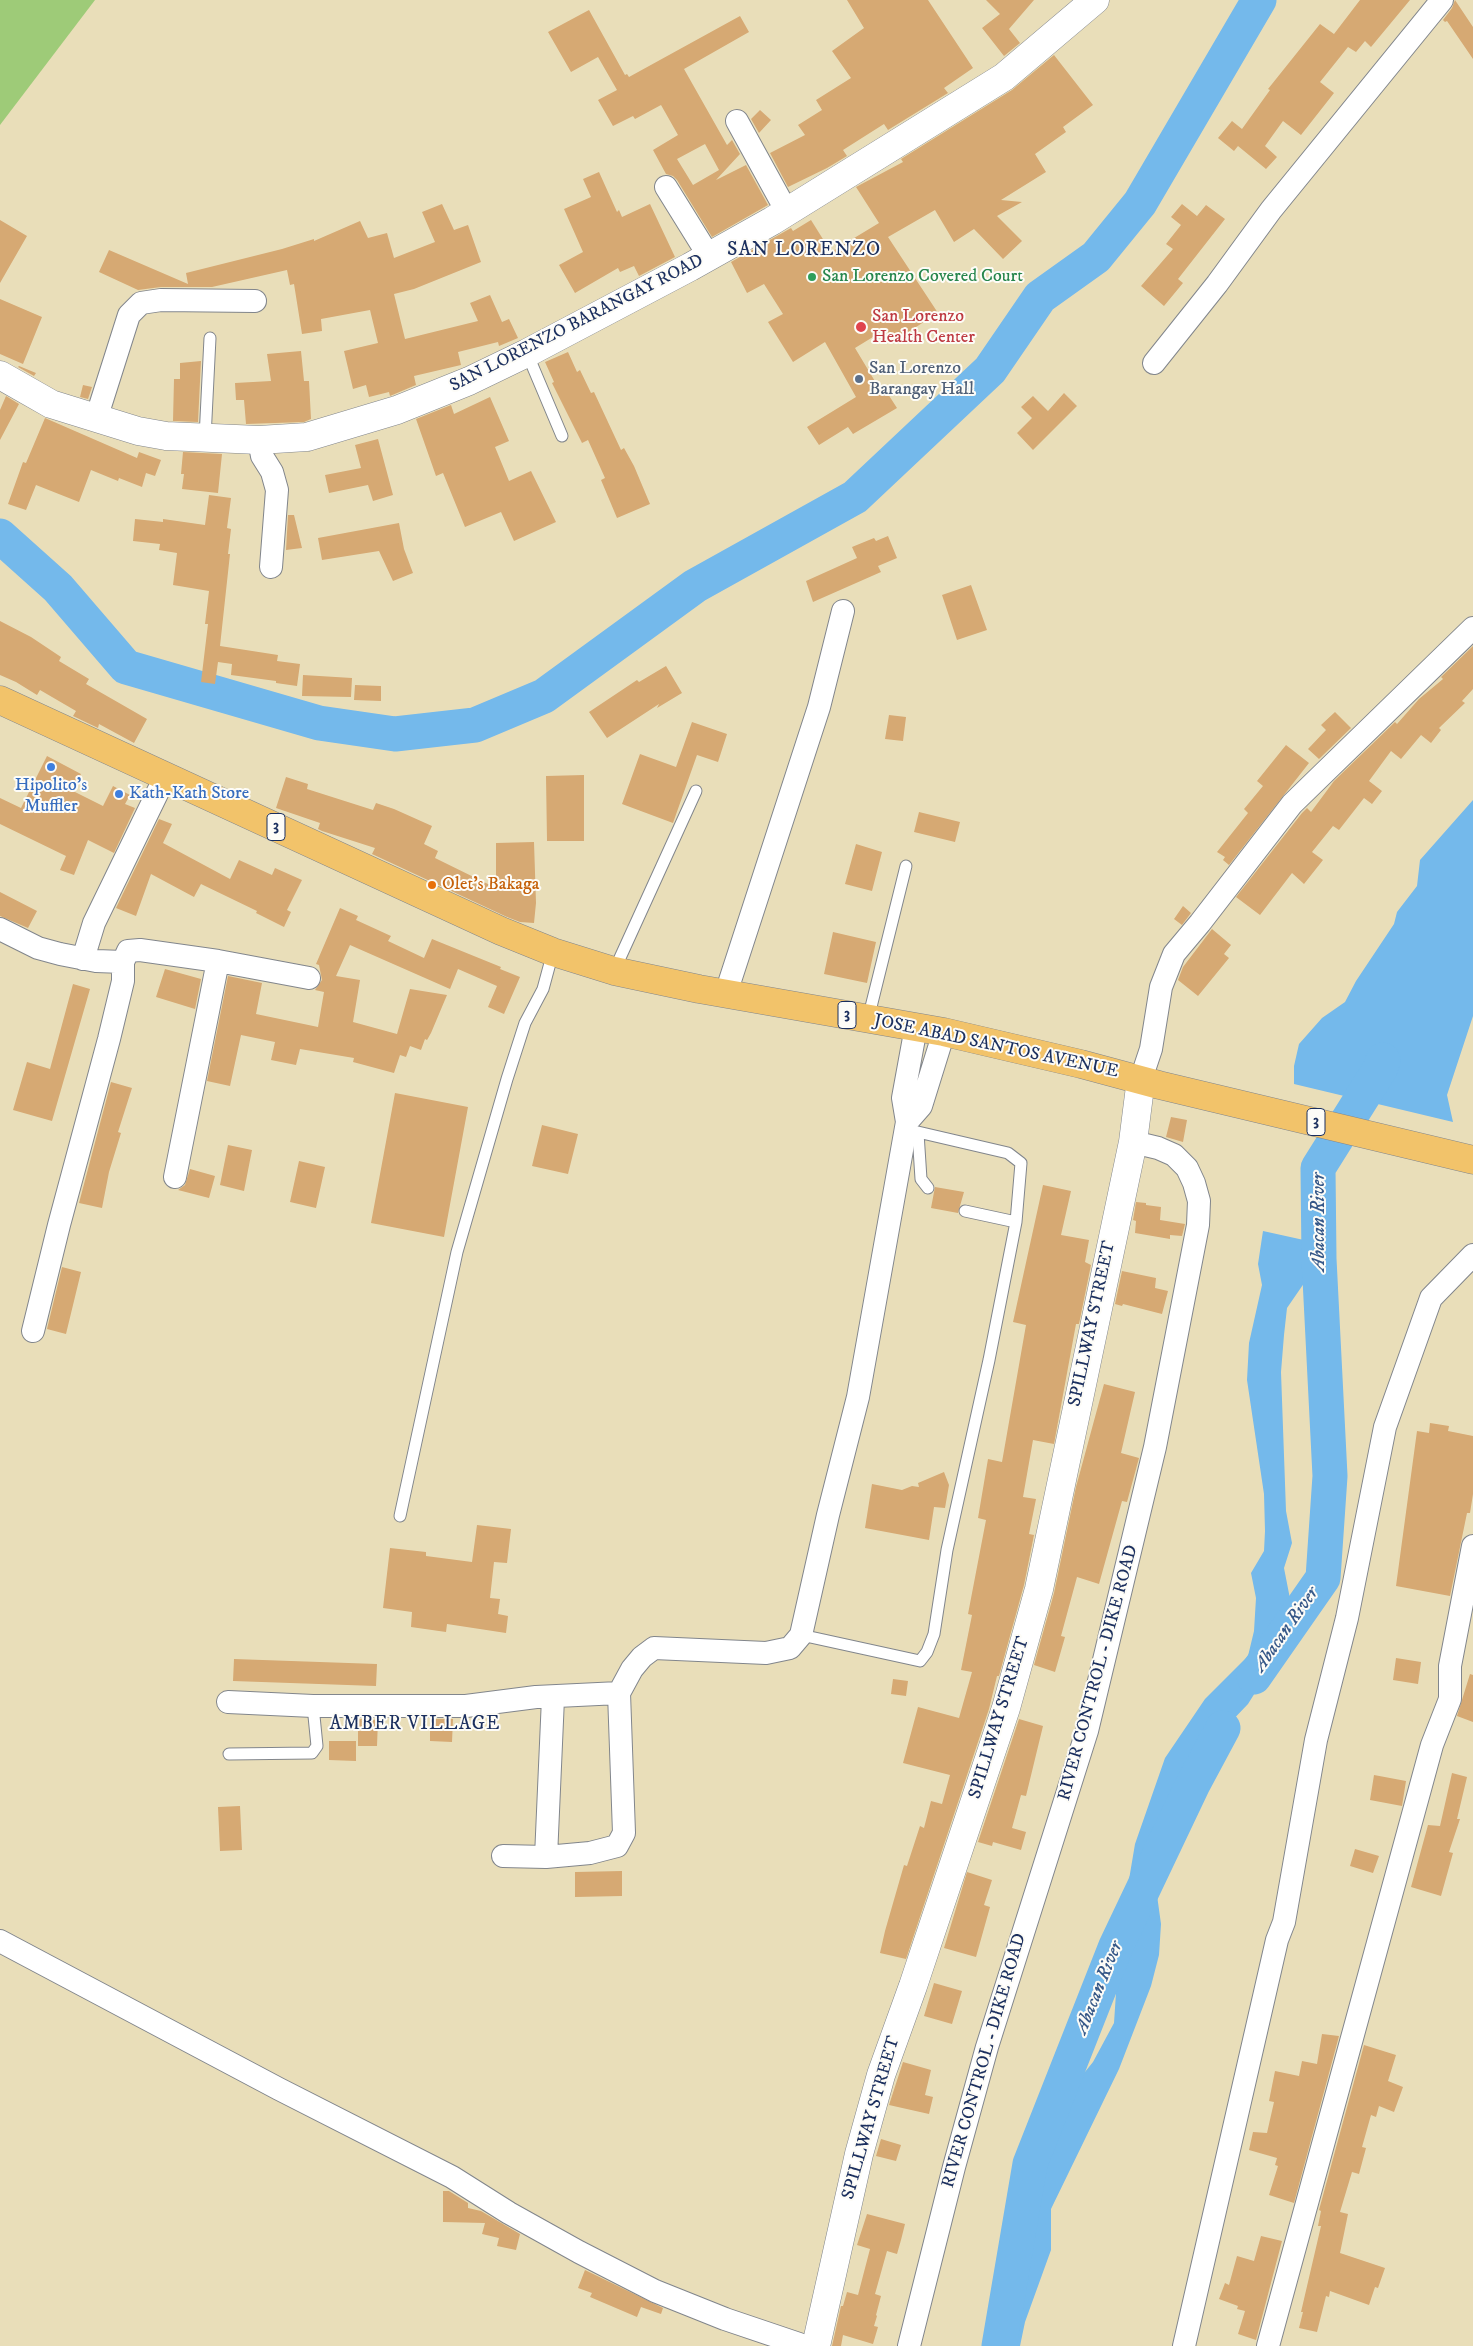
<!DOCTYPE html>
<style>
body{margin:0}
canvas{display:block;background:#e9deb9}
</style>
<canvas width="1473" height="2346"></canvas>
<script>
const context = document.querySelector('canvas').getContext('2d');
context.lineJoin = 'round';
function fillPath(path, color) { context.fillStyle = color; context.fill(path, 'evenodd'); }
const toPath = rows => new Path2D(rows.map(r => 'M' + r).join(''));
function strokePath(path, color, width, dash) { context.strokeStyle = color; context.lineWidth = width; context.lineCap = dash ? 'butt' : 'round'; context.setLineDash(dash || []); context.stroke(path); }
function label(font, color, halo, rows, align = 'center') {
  context.font = font + ' "IM FELL DW Pica",serif'; context.lineWidth = 4; context.setLineDash([]); context.textBaseline = 'middle'; context.strokeStyle = halo; context.fillStyle = color; for (const [text, x, y, turn = 0] of rows) {
    context.save(); context.translate(x, y); context.rotate((+turn || 0) * Math.PI / 180); context.textAlign = isNaN(turn) ? turn : align; if (halo) context.strokeText(text, 0, 0); context.fillText(text, 0, 0); context.restore();
  }
}
fillPath(toPath([
 [0,0,95,0,0,125]
]), '#9ecb78');
fillPath(toPath([
 [1473,800,1473,1016,1447,1095,1453,1122,1294,1084,1294,1066,1299,1044,1322,1018,1345,1002,1356,981,1394,924,1397,912,1417,886,1420,860],
 [1263,1231,1331,1246,1325,1265,1309,1276,1287,1308,1284,1335,1281,1372,1286,1511,1292,1543,1284,1568,1292,1609,1263,1680,1248,1704,1226,1727,1215,1752,1176,1802,1160,1830,1161,1859,1156,1888,1161,1924,1159,1955,1151,1986,1119,2069,1051,2209,1051,2250,1025,2322,1020,2346,985,2346,997,2318,1008,2269,1024,2236,1034,2184,1052,2145,1057,2126,1072,2088,1093,2062,1114,2023,1120,1933,1135,1844,1165,1758,1205,1699,1248,1656,1254,1631,1256,1598,1251,1573,1264,1551,1265,1531,1264,1494,1247,1380,1249,1343,1262,1285,1258,1264]
]), '#74b9eb');
strokePath(toPath([
 [0,536,58,588,126,667,319,723,395,734,475,725,544,696,695,586,855,497,990,370,1040,297,1096,257,1140,203,1259,0],
 [1254,1677,1323,1578,1330,1476,1319,1259,1318,1168,1380,1069,1383,1060],
 [999,2346,1030,2164,1116,1946,1193,1784,1223,1728]
]), '#74b9eb', 35);
fillPath(toPath([
 [847,0,928,0,973,68,944,88,948,93,888,130,884,124,843,150,847,156,827,168,788,187,770,153,805,135,798,125,822,110,816,100,851,78,832,51,864,28],
 [986,0,1034,0,1009,29,1020,43,1004,56,982,28,1000,14],
 [1360,0,1410,0,1371,47,1365,41,1356,52,1348,47,1320,82,1334,93,1301,135,1283,121,1265,146,1277,157,1266,169,1238,146,1234,151,1218,138,1232,121,1242,129,1270,90,1268,89,1320,24,1334,34],
 [1455,0,1473,27,1473,59,1447,21,1445,22,1443,20,1452,8],
 [589,10,625,75,627,74,629,77,740,16,749,32,684,69,727,145,732,140,740,154,716,180,746,165,768,205,712,237,677,180,673,176,666,174,653,150,678,135,661,105,635,119,633,116,613,126,598,100,617,90,598,57,571,72,548,32],
 [705,144,719,170,693,185,677,159],
 [1054,55,1093,105,1063,127,1066,132,1035,154,1046,172,1001,200,1022,202,997,216,1022,241,1003,259,974,229,954,242,935,210,888,237,938,313,894,341,886,329,855,348,882,393,886,391,897,408,853,434,848,427,819,445,807,427,856,397,825,342,793,362,768,322,783,314,764,284,747,293,731,262,791,228,793,231,811,220,831,252,879,223,856,187,903,162,901,159,1012,90],
 [760,110,771,120,759,133,751,119],
 [599,172,617,212,619,210,622,217,650,204,675,257,639,276,634,266,620,272,618,268,575,293,559,265,583,252,564,209,591,197,583,179],
 [442,204,454,230,468,225,481,262,414,289,394,294,405,339,478,321,470,303,490,295,502,322,509,319,518,338,499,346,498,342,458,352,461,365,414,376,416,385,390,396,389,392,369,397,366,385,353,389,344,351,378,343,370,310,321,319,322,331,302,334,294,284,290,285,287,270,212,287,161,287,138,290,99,272,109,250,188,284,186,273,282,249,314,239,314,241,360,221,368,238,387,233,394,258,435,242,422,212],
 [1182,204,1197,216,1206,205,1225,219,1178,279,1183,283,1164,306,1141,286,1173,249,1166,244,1181,225,1171,217],
 [0,220,27,236,0,283],
 [0,299,42,317,23,364,0,354],
 [301,351,304,381,309,381,311,419,304,422,246,424,244,400,236,400,235,383,271,381,267,354],
 [568,352,577,372,580,370,591,393,594,392,621,450,624,448,634,466,650,504,617,518,601,480,605,478,588,440,582,443,552,383,554,382,545,362],
 [201,361,198,422,173,421,174,379,180,379,180,363],
 [19,366,36,373,34,376,18,367],
 [83,385,92,387,88,399,80,397],
 [1064,393,1077,406,1033,450,1017,433,1032,418,1021,407,1033,396,1048,411],
 [6,396,19,404,0,440,0,410],
 [490,397,509,441,495,447,509,481,531,471,556,522,514,541,501,512,465,527,443,473,436,476,416,419,451,405,454,414],
 [45,418,137,458,139,452,161,460,155,476,146,473,142,487,119,478,118,481,91,470,79,502,36,485,26,510,8,504,23,462,26,463],
 [378,439,393,495,373,501,368,485,329,493,325,475,361,468,355,445],
 [183,452,222,454,218,493,182,489,184,474,181,474],
 [209,495,231,498,227,528,231,529,228,554,230,554,220,646,278,655,277,661,300,664,297,686,276,683,276,681,231,675,232,664,218,662,215,684,201,682,208,624,205,624,209,591,173,585,177,553,159,550,160,544,133,541,135,519,163,522,163,519,205,525],
 [288,515,294,515,302,548,286,550],
 [399,523,404,549,413,573,393,581,379,551,322,560,318,538],
 [888,536,897,558,878,566,881,572,813,602,806,581,857,558,852,547,874,538,876,541],
 [971,585,987,630,957,640,942,595],
 [0,621,31,637,61,657,59,661,89,679,86,684,147,719,134,743,99,724,98,728,73,716,76,711,40,690,37,695,16,682,0,675],
 [1473,646,1473,689,1462,701,1465,703,1439,728,1441,730,1431,743,1421,735,1401,759,1391,751,1369,781,1382,791,1372,804,1364,798,1339,830,1333,826,1312,852,1323,860,1304,884,1292,873,1260,915,1236,897,1302,813,1307,808,1311,812,1334,781,1395,722,1397,724,1419,699,1443,679,1441,677],
 [666,666,682,693,657,708,659,704,607,738,589,712,637,680,639,682],
 [303,675,352,678,351,697,302,696],
 [355,685,381,686,381,701,354,700],
 [1335,712,1351,728,1319,759,1308,749,1326,730,1321,725],
 [889,715,906,717,903,741,885,739],
 [692,722,727,734,718,762,697,755,673,823,622,804,640,754,676,767],
 [1286,745,1309,763,1229,865,1223,860,1225,857,1217,852,1248,813,1244,809,1263,786,1257,781],
 [47,756,81,774,73,791,103,806,113,786,130,795,125,804,135,808,114,853,88,840,74,875,60,870,66,856,0,824,0,798,21,808],
 [584,775,584,841,547,841,546,776],
 [286,777,308,784,307,789,373,810,376,803,394,809,432,826,424,844,438,851,435,858,496,888,496,843,534,842,536,903,534,923,520,922,507,917,372,854,375,848,322,831,318,829,320,823,276,808],
 [919,812,960,822,955,842,914,832],
 [159,819,172,824,163,843,230,879,239,860,272,875,275,868,302,880,287,910,291,912,284,927,256,913,257,911,201,884,194,897,151,874,136,916,116,908],
 [856,844,882,852,872,891,845,884],
 [0,892,37,911,28,928,0,916],
 [1183,906,1191,913,1182,925,1174,919],
 [340,908,358,916,356,920,391,936,388,941,424,958,432,939,501,967,500,969,520,977,504,1014,488,1007,497,986,458,969,450,989,350,945,336,976,360,980,353,1022,397,1034,410,989,447,995,431,1033,427,1040,425,1039,421,1050,410,1046,406,1057,400,1055,394,1073,353,1062,354,1058,300,1049,296,1065,271,1060,275,1042,241,1035,230,1086,207,1081,228,976,262,983,256,1014,318,1027,324,992,315,990,322,980,319,965,316,964],
 [1212,929,1231,945,1224,954,1229,958,1198,996,1178,980,1183,967],
 [833,932,876,942,867,983,824,974],
 [165,969,201,979,195,1009,156,997],
 [73,984,90,989,52,1121,13,1110,27,1062,50,1069],
 [111,1082,132,1088,118,1132,121,1133,109,1172,102,1208,79,1203],
 [395,1093,468,1107,444,1237,371,1223],
 [1171,1117,1187,1120,1183,1142,1166,1137],
 [542,1125,578,1134,568,1174,532,1166],
 [228,1145,252,1150,244,1191,220,1185],
 [299,1161,325,1167,316,1208,290,1202],
 [190,1169,215,1176,209,1198,178,1190,185,1185],
 [1043,1185,1071,1191,1061,1235,1089,1240,1085,1262,1091,1265,1079,1324,1076,1324,1054,1444,1033,1440,1023,1497,1036,1499,1029,1534,1034,1535,1024,1585,999,1676,997,1676,989,1709,906,1959,880,1953,885,1931,904,1865,907,1866,920,1826,924,1828,931,1801,942,1804,950,1775,903,1763,918,1707,959,1718,972,1672,961,1670,972,1615,968,1614,986,1520,978,1518,988,1459,1002,1462,1026,1325,1013,1322],
 [935,1187,964,1192,958,1213,931,1208],
 [1136,1202,1146,1203,1146,1205,1161,1207,1160,1220,1185,1224,1182,1236,1170,1235,1170,1239,1135,1233,1136,1221,1133,1220],
 [62,1267,81,1272,66,1334,47,1329],
 [1122,1271,1156,1278,1155,1288,1168,1291,1162,1314,1123,1304,1122,1306,1115,1304],
 [1104,1384,1135,1392,1121,1453,1139,1458,1127,1502,1122,1501,1099,1584,1077,1577,1061,1636,1065,1637,1055,1672,1034,1665,1054,1593,1076,1487],
 [1430,1423,1449,1426,1448,1431,1473,1436,1473,1494,1470,1513,1467,1513,1450,1596,1396,1586,1417,1431,1429,1433],
 [944,1472,949,1485,945,1508,934,1507,929,1540,865,1528,872,1484,902,1490,912,1486,919,1487,918,1483],
 [477,1525,511,1529,507,1563,494,1562,490,1598,500,1599,498,1614,508,1616,506,1633,447,1624,446,1632,411,1627,412,1612,383,1608,390,1548,426,1552,426,1556,472,1562],
 [1396,1658,1421,1662,1418,1684,1393,1680],
 [234,1659,377,1664,376,1686,233,1681],
 [1470,1674,1473,1675,1473,1722,1457,1716],
 [893,1679,908,1681,906,1696,891,1694],
 [358,1719,378,1720,377,1746,358,1746],
 [430,1719,453,1719,452,1742,430,1741],
 [1019,1719,1043,1726,1026,1796,1021,1795,1012,1828,1026,1832,1021,1850,993,1842,992,1846,978,1842],
 [329,1741,356,1741,356,1761,329,1760],
 [1452,1773,1467,1777,1457,1819,1460,1819,1449,1852,1453,1853,1441,1896,1411,1887,1428,1825,1440,1826],
 [1374,1775,1406,1781,1402,1806,1370,1800],
 [240,1806,242,1850,220,1851,218,1807],
 [1355,1849,1379,1856,1373,1873,1350,1866],
 [622,1871,622,1896,575,1897,575,1872],
 [967,1872,992,1880,984,1905,990,1907,976,1957,944,1948],
 [934,1983,962,1991,952,2024,924,2016],
 [1322,2034,1339,2036,1294,2203,1269,2195,1278,2166,1275,2165,1277,2158,1249,2150,1253,2132,1267,2133,1274,2102,1269,2101,1275,2071,1299,2076,1302,2061,1317,2064],
 [1364,2045,1396,2055,1388,2081,1403,2087,1394,2112,1379,2106,1376,2117,1371,2115,1362,2147,1366,2148,1359,2174,1352,2172,1340,2212,1348,2214,1340,2253,1385,2268,1378,2288,1375,2287,1369,2305,1330,2291,1329,2297,1326,2296,1317,2332,1299,2328,1303,2312,1301,2312,1321,2226,1318,2226,1321,2211,1319,2210],
 [903,2062,931,2070,925,2095,933,2097,929,2114,889,2105],
 [881,2139,901,2145,896,2161,876,2156],
 [443,2191,449,2191,468,2203,468,2208,481,2211,520,2234,516,2250,497,2246,499,2238,482,2234,485,2223,443,2222],
 [867,2214,905,2224,901,2240,897,2254,887,2251,875,2294,881,2296,876,2315,877,2316,874,2326,878,2327,873,2344,843,2335,841,2346,832,2346,841,2306,843,2306,847,2292,858,2295,870,2249,857,2245],
 [1261,2236,1282,2241,1256,2340,1238,2334,1245,2311,1237,2309,1238,2306,1219,2299,1225,2283,1229,2285,1237,2256,1254,2261],
 [585,2270,663,2308,661,2314,641,2307,637,2317,590,2297,592,2293,578,2288]
]), '#d6a973');
const service = toPath([
 [527,353,562,436],
 [205,438,210,338],
 [614,971,696,791],
 [868,1019,906,866],
 [918,1133,921,1179,928,1188],
 [965,1211,1016,1222],
 [400,1516,457,1252,507,1079,525,1023,543,989,553,952],
 [801,1635,920,1661,927,1652,934,1634,947,1550,989,1360,1016,1222,1021,1163,1008,1153,905,1129],
 [229,1754,312,1753,317,1746,313,1706]
]);
const minor = toPath([
 [737,121,787,212],
 [666,187,702,245,707,258],
 [1154,363,1217,284,1271,210,1442,0],
 [96,419,129,315,141,303,161,300,255,301],
 [259,440,262,456,272,472,277,490,271,567],
 [0,929,38,948,60,954,96,961,123,962],
 [83,959,94,923,166,775],
 [726,993,819,707,843,611],
 [1141,1079,1151,1049,1161,987,1174,954,1200,923,1292,804,1473,628],
 [907,1122,921,1106,944,1032],
 [175,1177,218,961],
 [33,1331,59,1225,109,1039,123,981,123,962,128,951,140,950,218,961,309,978],
 [228,1702,313,1706,466,1706,536,1697,619,1693],
 [503,1856,546,1857,590,1853,617,1846,624,1833,619,1693,632,1669,642,1657,654,1648,766,1653,790,1648,801,1635,828,1515,858,1397,907,1122,903,1098,916,1027],
 [546,1857,553,1698],
 [0,1941,279,2089,452,2177,509,2213,579,2252,655,2291,725,2319,805,2346],
 [909,2346,954,2167,987,2047,1087,1731,1155,1447,1198,1225,1199,1201,1194,1183,1187,1168,1174,1155,1158,1148,1133,1142],
 [1184,2346,1277,1940,1284,1922,1316,1740,1347,1618,1385,1427,1431,1298,1473,1255],
 [1268,2346,1432,1745,1450,1699,1450,1666,1473,1546]
]);
const tertiary = toPath([
 [0,375,51,404,138,431,166,436,259,440,307,437,397,410,469,381,527,353,690,267,772,221,1004,77,1095,0],
 [816,2346,859,2154,881,2075,913,1986,1006,1708,1039,1589,1133,1142,1141,1079]
]);
const trunk = toPath([
 [0,700,501,931,553,952,614,971,699,989,944,1032,1081,1064,1159,1085,1473,1160]
]);
strokePath(service, '#82868c', 13);
strokePath(minor, '#82868c', 24);
strokePath(tertiary, '#82868c', 29);
strokePath(trunk, '#82868c', 29);
strokePath(service, '#fff', 11);
strokePath(minor, '#fff', 22);
strokePath(tertiary, '#fff', 28);
strokePath(trunk, '#f2c36a', 28);
for (const [x, y, r, color] of [
 [812,277,5,"#2e9e5b"],
 [861,327,6,"#e0444e"],
 [859,379,5,"#5c6f8a"],
 [51,767,5,"#3f7fe0"],
 [119,794,5,"#3f7fe0"],
 [432,885,5,"#e8710a"]
]) { const dot = new Path2D(); dot.arc(x, y, r, 0, 2 * Math.PI); context.fillStyle = color; context.fill(dot); strokePath(dot, '#fdfcf7', 2); }
for (const [x, y, w] of [
 [276,827,18],
 [847,1015,18],
 [1316,1122,18]
]) { const box = new Path2D(); box.roundRect(x - w / 2, y - 13.5, w, 27, 4); context.fillStyle = '#fdfcf7'; context.fill(box); strokePath(box, '#1b2f5e', 1); }
label('bold 16px', '#1b2f5e', null, [
 ["3",276,827],
 ["3",847,1015],
 ["3",1316,1122]
]);
label('18px', '#27864d', '#fdfcf7', [
 ["San Lorenzo Covered Court",822,277]
], 'left');
label('18px', '#be3a42', '#fdfcf7', [
 ["San Lorenzo",872,317],
 ["Health Center",872,338]
], 'left');
label('18px', '#1b2f5e', '#fdfcf7', [
 ["SAN LORENZO BARANGAY ROAD",577,324,-27],
 ["JOSE ABAD SANTOS AVENUE",996,1047,12],
 ["SPILLWAY STREET",1093,1324,-78],
 ["RIVER CONTROL - DIKE ROAD",1099,1673,-75],
 ["SPILLWAY STREET",1000,1718,-73],
 ["RIVER CONTROL - DIKE ROAD",985,2061,-74],
 ["SPILLWAY STREET",872,2118,-74]
]);
label('18px', '#4e5e75', '#fdfcf7', [
 ["San Lorenzo",869,369],
 ["Barangay Hall",869,390]
], 'left');
label('18px', '#366cbe', '#fdfcf7', [
 ["Hipolito's",51,786],
 ["Muffler",51,807],
 ["Kath-Kath Store",129,794,"left"]
]);
label('18px', '#c56008', '#fdfcf7', [
 ["Olet's Bakaga",442,885]
], 'left');
label('italic 19px', '#365888', '#fdfcf7', [
 ["Abacan River",1320,1222,-90],
 ["Abacan River",1287,1630,-55],
 ["Abacan River",1100,1988,-68]
]);
context.letterSpacing = '1px';
label('19px', '#1b2f5e', '#fdfcf7', [
 ["AMBER VILLAGE",415,1725]
]);
context.letterSpacing = '0px';
context.letterSpacing = '1px';
label('20px', '#1b2f5e', '#fdfcf7', [
 ["SAN LORENZO",804,251]
]);
context.letterSpacing = '0px';
</script>
